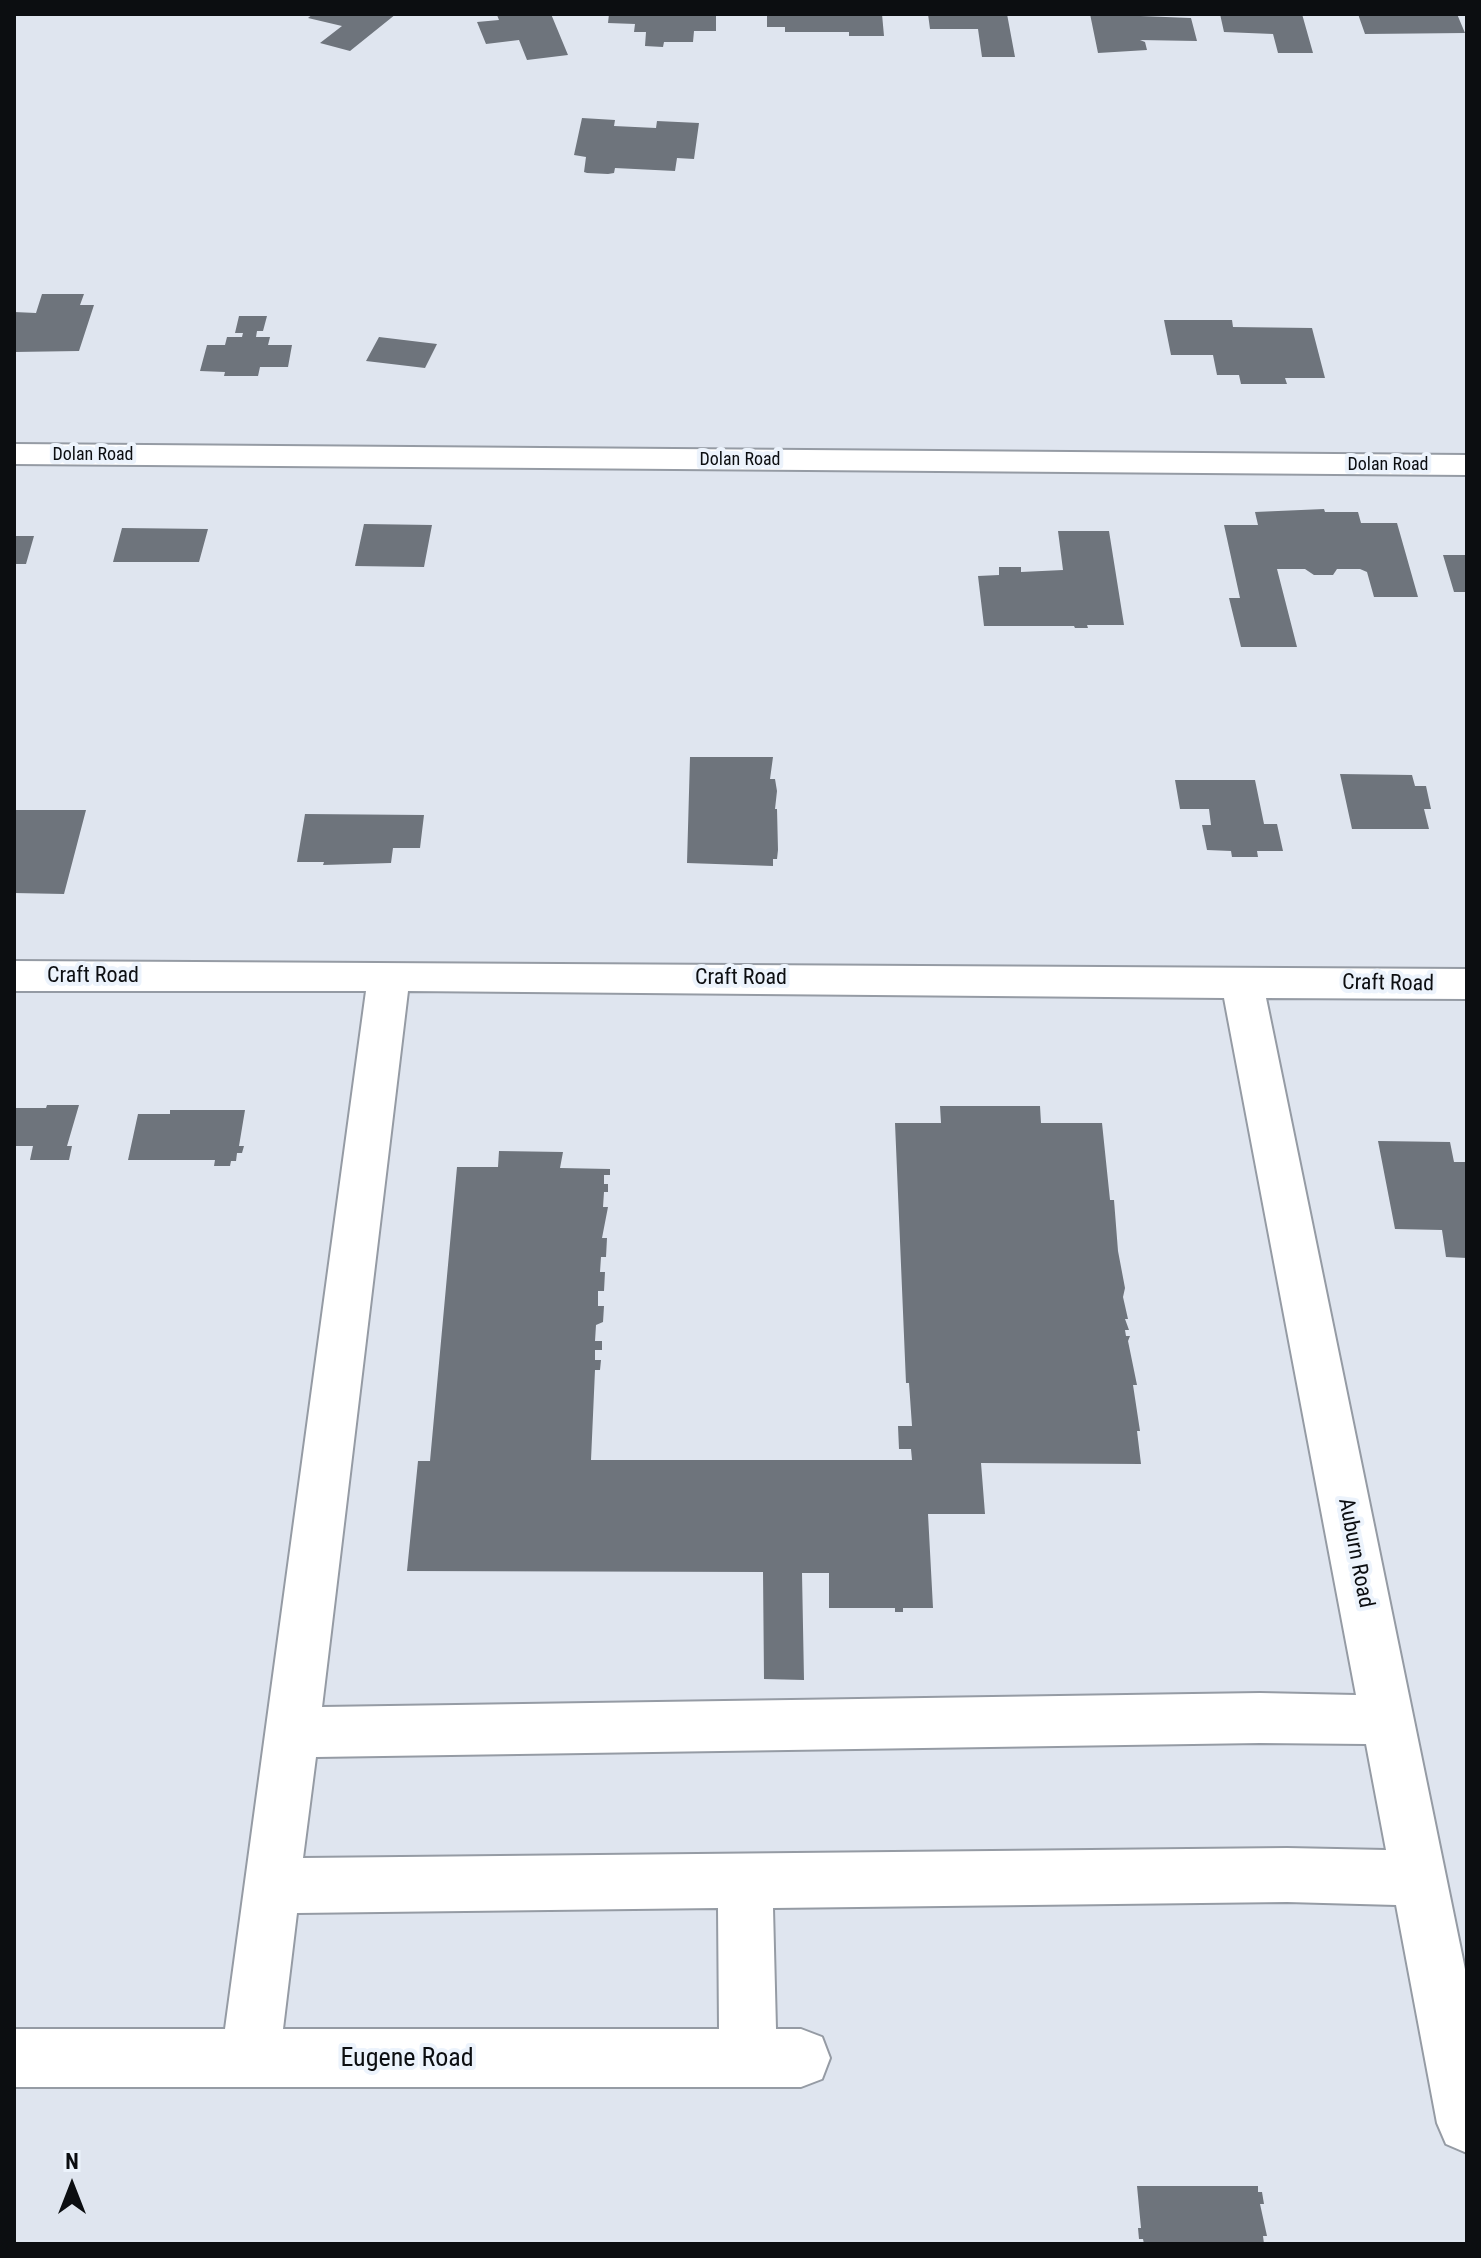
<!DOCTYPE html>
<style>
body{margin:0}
#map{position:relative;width:1481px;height:2258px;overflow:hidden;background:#dfe5ef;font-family:"Roboto Condensed",sans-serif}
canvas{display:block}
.frame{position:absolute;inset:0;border:16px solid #0c0e11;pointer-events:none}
.north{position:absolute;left:32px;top:2146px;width:80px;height:80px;-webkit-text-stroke:6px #ecf3fc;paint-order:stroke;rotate:0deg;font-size:22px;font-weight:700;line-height:32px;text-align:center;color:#0c0e11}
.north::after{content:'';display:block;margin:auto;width:28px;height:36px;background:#0c0e11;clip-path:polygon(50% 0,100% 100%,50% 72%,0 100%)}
</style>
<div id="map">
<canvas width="1481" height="2258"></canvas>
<div class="frame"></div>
<div class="north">N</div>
</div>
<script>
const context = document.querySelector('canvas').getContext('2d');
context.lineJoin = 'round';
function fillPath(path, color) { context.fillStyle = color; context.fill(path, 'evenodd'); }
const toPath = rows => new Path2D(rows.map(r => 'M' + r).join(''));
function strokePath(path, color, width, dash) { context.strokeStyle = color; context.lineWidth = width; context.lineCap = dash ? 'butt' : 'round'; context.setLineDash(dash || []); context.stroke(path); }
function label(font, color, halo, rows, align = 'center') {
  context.font = font + ' "Roboto Condensed",sans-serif'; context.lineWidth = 8; context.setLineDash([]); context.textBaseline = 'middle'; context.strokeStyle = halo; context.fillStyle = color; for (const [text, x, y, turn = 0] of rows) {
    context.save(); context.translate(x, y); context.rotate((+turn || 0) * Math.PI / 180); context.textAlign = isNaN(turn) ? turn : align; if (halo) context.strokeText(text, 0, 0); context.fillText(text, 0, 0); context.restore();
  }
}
fillPath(toPath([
 [313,14,396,14,350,51,320,43,342,26,308,18],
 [508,14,551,14,568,55,527,60,519,40,486,44,477,22,499,20,497,15],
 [609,14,716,14,716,31,694,31,693,42,664,42,663,47,645,46,646,32,634,32,635,24,608,23],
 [767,14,882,14,884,36,849,36,849,32,785,32,785,27,767,27],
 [928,14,1007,14,1015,57,982,57,978,29,930,29],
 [1090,14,1191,18,1197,41,1140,40,1145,42,1147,50,1098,53],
 [1220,14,1302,14,1313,53,1278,53,1273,34,1224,32],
 [1358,14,1457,14,1465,33,1365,34],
 [582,118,615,120,614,126,656,128,657,121,699,123,694,159,677,158,675,171,615,168,614,173,608,174,587,173,584,172,586,157,574,155],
 [42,294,84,294,80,305,94,305,79,351,14,352,14,312,36,313],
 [239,316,267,316,263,331,257,331,256,337,270,337,268,345,292,345,288,367,260,367,258,376,224,376,225,372,200,371,207,345,225,345,227,337,242,337,243,333,235,333],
 [1164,320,1232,320,1233,327,1312,328,1325,378,1285,378,1287,384,1241,384,1239,375,1217,375,1213,355,1171,355],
 [379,337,437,344,425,368,366,361],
 [1324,509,1325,512,1358,512,1361,523,1397,523,1418,597,1374,597,1367,572,1360,569,1337,569,1333,575,1314,575,1305,569,1277,569,1297,647,1241,647,1229,598,1240,598,1224,525,1258,525,1255,512],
 [364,524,432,525,424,567,355,566],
 [122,528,208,529,199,562,113,562],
 [1058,531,1109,531,1124,625,1087,625,1088,628,1075,628,1074,626,984,626,978,576,999,575,999,567,1021,567,1021,572,1063,570],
 [14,536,34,536,26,564,14,564],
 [1443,555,1467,555,1467,592,1454,592],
 [690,757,773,757,770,779,775,779,777,791,775,809,777,809,778,850,777,859,773,859,773,866,687,863],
 [1340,774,1412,775,1415,786,1426,786,1431,809,1424,809,1429,829,1352,829],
 [1175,780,1255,780,1264,824,1277,824,1283,851,1257,851,1258,857,1232,857,1231,851,1207,850,1202,825,1211,825,1209,809,1180,809],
 [14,810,86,810,64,894,14,893],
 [305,814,424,815,420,848,393,848,391,863,323,865,324,862,297,862],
 [47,1105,79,1105,67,1146,72,1146,69,1160,30,1160,33,1146,14,1146,14,1108,46,1108],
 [940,1106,1040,1106,1041,1123,1102,1123,1110,1200,1114,1200,1118,1251,1125,1288,1123,1297,1128,1319,1125,1319,1129,1330,1125,1330,1126,1336,1130,1336,1128,1341,1137,1385,1133,1385,1140,1431,1137,1431,1141,1464,981,1463,985,1514,928,1514,933,1608,903,1608,903,1612,895,1612,895,1608,829,1608,829,1573,802,1573,804,1680,764,1679,763,1572,407,1571,418,1461,430,1461,457,1167,498,1167,499,1151,563,1152,560,1168,610,1169,610,1175,604,1175,604,1184,608,1184,608,1192,604,1192,603,1207,608,1207,602,1238,607,1238,606,1257,601,1257,600,1272,605,1272,604,1291,598,1291,598,1306,604,1306,603,1322,596,1325,595,1341,602,1341,602,1350,595,1350,595,1360,601,1360,600,1370,595,1370,591,1460,912,1460,911,1449,899,1449,898,1426,912,1426,909,1383,906,1383,895,1123,941,1123],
 [170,1110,245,1110,239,1146,244,1146,242,1153,237,1153,236,1161,231,1161,230,1166,214,1166,215,1160,128,1160,138,1114,170,1114],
 [1378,1141,1450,1142,1454,1162,1467,1162,1467,1258,1446,1257,1442,1230,1395,1229],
 [1137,2186,1258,2186,1258,2192,1262,2192,1264,2204,1260,2204,1267,2236,1263,2236,1264,2244,1144,2244,1143,2239,1139,2239,1138,2228,1141,2228]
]), '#6e747c');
const minor = toPath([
 [14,444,1467,455,1467,475,14,464,14,444],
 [14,961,1467,969,1467,999,1266,998,1467,1979,1467,2153,1446,2144,1437,2123,1396,1905,1287,1902,773,1908,776,2029,801,2029,822,2037,830,2058,822,2079,801,2087,14,2087,14,2029,225,2029,366,991,14,991,14,961],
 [408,991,1224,998,1356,1695,1260,1693,322,1707,408,991],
 [1260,1743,1366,1744,1386,1850,1287,1848,303,1858,316,1757,1260,1743],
 [718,1908,719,2029,283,2029,297,1913,718,1908]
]);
strokePath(minor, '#959ba4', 4);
fillPath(minor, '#fff');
label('18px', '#0c0e11', '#ecf3fc', [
 ["Dolan Road",93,455],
 ["Dolan Road",740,460],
 ["Dolan Road",1388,465]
]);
label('22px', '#0c0e11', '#ecf3fc', [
 ["Craft Road",93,976],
 ["Craft Road",741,978],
 ["Craft Road",1388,984,1],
 ["Auburn Road",1355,1553,79]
]);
label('26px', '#0c0e11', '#ecf3fc', [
 ["Eugene Road",407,2059]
]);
</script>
